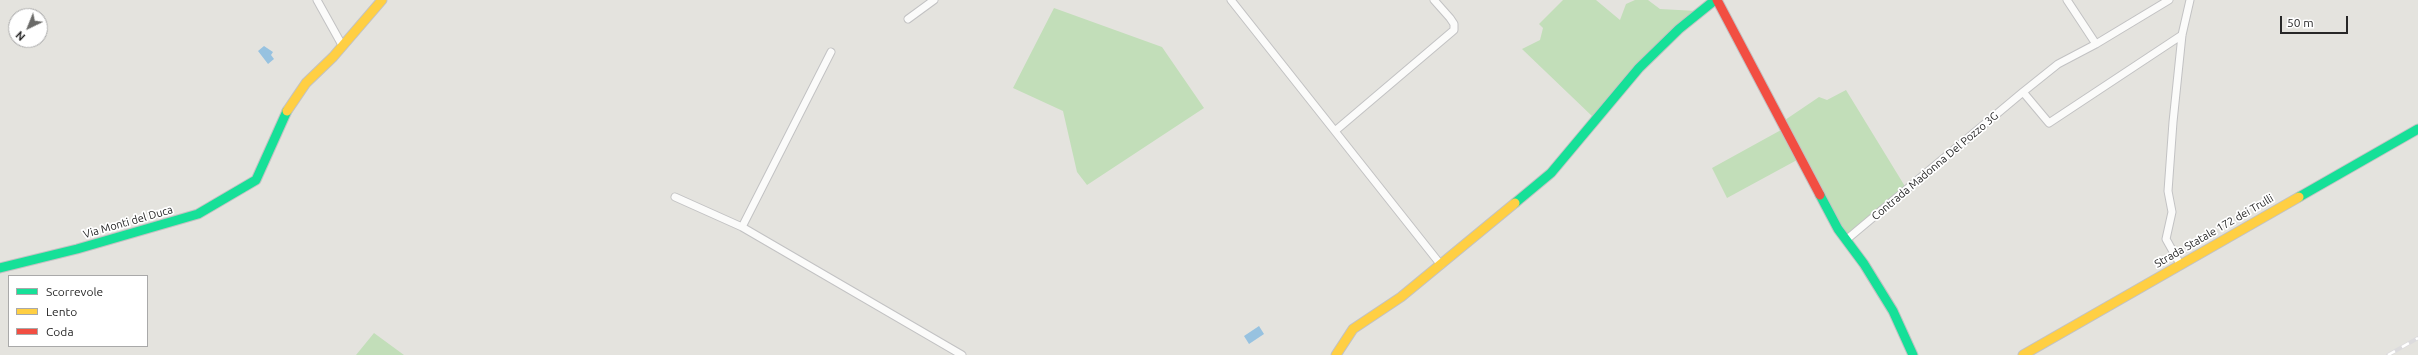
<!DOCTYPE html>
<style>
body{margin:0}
#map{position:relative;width:2418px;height:355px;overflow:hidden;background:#e4e3de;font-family:Ubuntu,sans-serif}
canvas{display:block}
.legend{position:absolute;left:8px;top:275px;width:140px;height:72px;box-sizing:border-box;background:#fff;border:1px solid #a9a9a9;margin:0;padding:5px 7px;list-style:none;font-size:12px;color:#272727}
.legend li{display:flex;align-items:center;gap:8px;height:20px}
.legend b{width:20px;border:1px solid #a9a9a9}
.north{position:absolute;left:8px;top:8px;width:40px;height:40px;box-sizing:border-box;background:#fff;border:1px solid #a9a9a9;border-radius:50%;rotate:223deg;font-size:11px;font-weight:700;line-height:16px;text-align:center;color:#272727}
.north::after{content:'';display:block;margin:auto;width:14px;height:18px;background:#696967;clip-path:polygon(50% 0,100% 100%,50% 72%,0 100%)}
.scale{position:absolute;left:2280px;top:16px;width:68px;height:18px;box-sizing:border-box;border:2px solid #272727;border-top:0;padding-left:5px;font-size:12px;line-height:14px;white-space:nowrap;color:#272727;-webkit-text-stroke:3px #fff;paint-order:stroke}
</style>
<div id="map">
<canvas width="2418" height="355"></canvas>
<ul class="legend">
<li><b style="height:5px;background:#16e098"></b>Scorrevole</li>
<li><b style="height:5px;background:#ffcf43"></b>Lento</li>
<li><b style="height:5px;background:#f24e42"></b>Coda</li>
</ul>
<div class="north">N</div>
<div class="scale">50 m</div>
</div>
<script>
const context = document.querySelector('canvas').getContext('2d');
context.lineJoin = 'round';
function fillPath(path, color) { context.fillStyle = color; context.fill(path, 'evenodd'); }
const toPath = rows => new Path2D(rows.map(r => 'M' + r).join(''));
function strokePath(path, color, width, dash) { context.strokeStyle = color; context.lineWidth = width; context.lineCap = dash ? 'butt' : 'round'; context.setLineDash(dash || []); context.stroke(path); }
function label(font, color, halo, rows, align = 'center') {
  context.font = font + ' Ubuntu,sans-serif'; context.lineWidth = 3.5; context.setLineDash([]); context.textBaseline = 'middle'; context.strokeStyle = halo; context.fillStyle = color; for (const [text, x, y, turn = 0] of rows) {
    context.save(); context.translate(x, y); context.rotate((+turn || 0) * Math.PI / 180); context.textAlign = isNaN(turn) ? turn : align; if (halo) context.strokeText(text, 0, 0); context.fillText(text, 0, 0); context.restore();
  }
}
fillPath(toPath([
 [1563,0,1596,0,1620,20,1626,4,1635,0,1648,0,1660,9,1697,11,1593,117,1522,49,1540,40,1543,28,1539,24],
 [1054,8,1162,47,1204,108,1087,185,1077,172,1063,111,1013,88],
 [1846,90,1906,188,1846,235,1797,160,1727,198,1712,168,1781,130,1785,120,1819,97,1827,100],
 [374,333,404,355,356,355]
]), '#c2deb9');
fillPath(toPath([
 [264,46,273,52,271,55,274,59,268,64,258,51],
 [1259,326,1264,334,1249,344,1244,336]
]), '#97c2e0');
const street = toPath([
 [317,0,342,45],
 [1231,0,1441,265],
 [2067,0,2096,44,2058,64,2023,92,2049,123,2182,35],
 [908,19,934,0],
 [2096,44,2169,0],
 [1335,131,1454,30,1454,24,1450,18,1434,0],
 [675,197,742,227,962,355],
 [742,227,831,52],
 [1846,240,2023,92],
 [2180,264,2166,239,2172,212,2168,191,2173,122,2182,35,2190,0]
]);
const fast = toPath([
 [1820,195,1838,229,1864,264,1893,311,1913,355],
 [2299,197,2418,129],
 [1515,203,1551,173,1639,68,1679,29,1715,0],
 [0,268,77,249,198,214,256,180,287,111]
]);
const slow = toPath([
 [287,111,306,83,333,57,382,0],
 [1336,355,1353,329,1401,297,1515,203],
 [2023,355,2299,197]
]);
const jam = toPath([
 [1717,0,1820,195]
]);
strokePath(street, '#c2c2c3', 9);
strokePath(fast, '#c2c2c3', 11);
strokePath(slow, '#c2c2c3', 11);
strokePath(jam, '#c2c2c3', 11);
strokePath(street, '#fbfbfa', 7);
strokePath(fast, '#16e098', 9);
strokePath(slow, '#ffcf43', 9);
strokePath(jam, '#f24e42', 9);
const rail = toPath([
 [2388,355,2418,338]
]);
strokePath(rail, '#dcdbdd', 4);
strokePath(rail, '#fff', 2.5, [8]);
label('11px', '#272727', '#fff', [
 ["Contrada Madonna Del Pozzo 3G",1935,166,-40],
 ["Via Monti del Duca",128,222,-16],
 ["Strada Statale 172 dei Trulli",2214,231,-30]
]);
</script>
